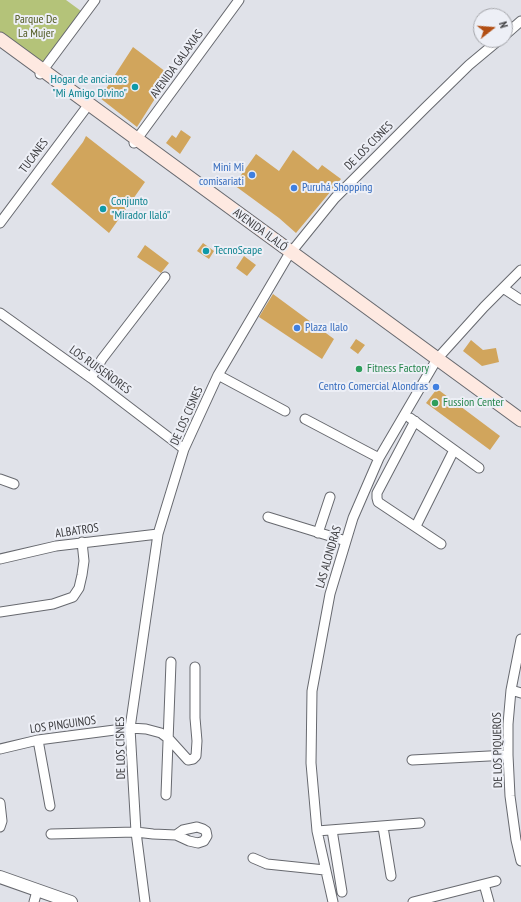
<!DOCTYPE html>
<meta charset="utf-8">
<style>
body{margin:0}
#map{position:relative;width:521px;height:902px;overflow:hidden;background:#e0e2e9;font-family:"PT Sans Narrow",sans-serif}
canvas{display:block}
.north{position:absolute;left:473px;top:8px;width:40px;height:40px;box-sizing:border-box;background:#edeff6;border:1px solid #a6a7ac;border-radius:50%;rotate:73deg;font-size:11px;font-weight:700;line-height:16px;text-align:center;color:#3b3b3e}
.north::after{content:'';display:block;margin:auto;width:14px;height:18px;background:#b24f14;clip-path:polygon(50% 0,100% 100%,50% 72%,0 100%)}
</style>
<div id="map">
<canvas width="521" height="902"></canvas>
<div class="north">N</div>
</div>
<script>
const context = document.querySelector('canvas').getContext('2d');
context.lineJoin = 'round';
function fillPath(path, color) { context.fillStyle = color; context.fill(path, 'evenodd'); }
const toPath = rows => new Path2D(rows.map(r => 'M' + r).join(''));
function strokePath(path, color, width, dash) { context.strokeStyle = color; context.lineWidth = width; context.lineCap = dash ? 'butt' : 'round'; context.setLineDash(dash || []); context.stroke(path); }
function label(font, color, halo, rows, align = 'center') {
  context.font = font + ' "PT Sans Narrow",sans-serif'; context.lineWidth = 4; context.setLineDash([]); context.textBaseline = 'middle'; context.strokeStyle = halo; context.fillStyle = color; for (const [text, x, y, turn = 0] of rows) {
    context.save(); context.translate(x, y); context.rotate((+turn || 0) * Math.PI / 180); context.textAlign = isNaN(turn) ? turn : align; if (halo) context.strokeText(text, 0, 0); context.fillText(text, 0, 0); context.restore();
  }
}
fillPath(toPath([
 [0,0,66,0,81,11,43,64,0,33]
]), '#b4c379');
fillPath(toPath([
 [133,47,170,75,137,127,100,98],
 [181,130,191,137,180,154,166,143,172,135,176,138],
 [86,136,145,182,109,233,51,184,83,142],
 [293,150,318,170,322,165,341,179,296,233,279,218,234,185,256,154,279,171],
 [203,243,214,251,209,259,197,251],
 [145,245,169,263,161,273,137,257],
 [244,256,256,265,247,276,236,268],
 [273,294,334,339,322,359,259,317],
 [356,339,365,345,358,354,350,348],
 [471,340,483,350,496,348,499,362,482,366,463,351],
 [436,390,440,391,500,436,490,450,426,403]
]), '#d1a55c');
const minor = toPath([
 [505,35,521,21],
 [40,74,95,0],
 [134,143,239,0],
 [0,223,89,104],
 [503,288,521,300],
 [0,313,91,378,184,449],
 [218,375,285,411],
 [91,378,102,359,165,277],
 [410,418,479,468],
 [305,419,379,458],
 [415,421,377,493,377,498,378,502,441,544],
 [0,479,14,484],
 [268,517,346,541],
 [416,526,454,450],
 [318,533,330,497],
 [0,559,56,546,158,534],
 [0,612,53,604,73,597,79,588,82,575,84,561,82,542],
 [521,639,511,690,508,724,508,755,510,796,516,840,521,861],
 [511,690,521,693],
 [38,740,50,806],
 [0,749,38,740,130,728,146,729,161,733,169,739,188,760,193,759,196,756,197,741,195,718,195,667],
 [412,760,508,755],
 [166,795,171,662],
 [0,803,2,821,0,827],
 [383,827,391,876],
 [332,830,342,892],
 [317,831,420,823],
 [51,834,136,832,153,834,176,835,189,841,198,843,204,841,207,836,206,831,203,829,197,827,183,830,176,835],
 [253,858,267,864,325,870],
 [484,884,489,902],
 [34,902,37,891],
 [145,902,136,832,130,728,158,534,184,449,218,375,288,256,335,198,425,108,469,65,499,40],
 [333,902,317,831,311,763,312,691,330,594,353,518,379,458,437,359,484,307,521,270],
 [413,902,496,881]
]);
const tertiary = toPath([
 [0,877,71,902]
]);
const secondary = toPath([
 [0,39,521,420]
]);
strokePath(minor, '#67696f', 11);
strokePath(tertiary, '#67696f', 14);
strokePath(secondary, '#67696f', 15);
strokePath(minor, '#fff', 9);
strokePath(tertiary, '#fff', 12);
strokePath(secondary, '#fee9e1', 13);
for (const [x, y, r, color] of [
 [135,87,4,"#0f9aa8"],
 [252,175,4,"#3f7fe0"],
 [294,188,4,"#3f7fe0"],
 [103,209,4,"#0f9aa8"],
 [206,251,4,"#0f9aa8"],
 [297,328,4,"#3f7fe0"],
 [359,369,4,"#2e9e5b"],
 [436,387,4,"#3f7fe0"],
 [435,403,4,"#2e9e5b"]
]) { const dot = new Path2D(); dot.arc(x, y, r, 0, 2 * Math.PI); context.fillStyle = color; context.fill(dot); strokePath(dot, '#edeff6', 1.5); }
label('12px', '#505920', '#edeff6', [
 ["Parque De",36,20],
 ["La Mujer",36,34]
]);
label('12px', '#3b3b3e', '#edeff6', [
 ["AVENIDA GALAXIAS",177,64,-54],
 ["DE LOS CISNES",369,146,-45],
 ["TUCANES",34,156,-53],
 ["AVENIDA ILALÓ",260,230,36],
 ["LOS RUISEÑORES",100,370,36],
 ["DE LOS CISNES",187,416,-66],
 ["ALBATROS",77,531,-8],
 ["LAS ALONDRAS",329,557,-74],
 ["LOS PINGUINOS",63,725,-8],
 ["DE LOS CISNES",121,748,-91],
 ["DE LOS PIQUEROS",498,750,-91]
]);
label('12px', '#0d838f', '#edeff6', [
 ["Hogar de ancianos",127,80,"right"],
 ["\"Mi Amigo Divino\"",127,94,"right"],
 ["Conjunto",111,202],
 ["\"Mirador Ilaló\"",111,216],
 ["TecnoScape",214,251]
], 'left');
label('12px', '#366cbe', '#edeff6', [
 ["Mini Mi",244,168],
 ["comisariati",244,182],
 ["Puruhá Shopping",302,188,"left"],
 ["Plaza Ilalo",305,328,"left"],
 ["Centro Comercial Alondras",428,387]
], 'right');
label('12px', '#27864d', '#edeff6', [
 ["Fitness Factory",367,369],
 ["Fussion Center",443,403]
], 'left');
</script>
